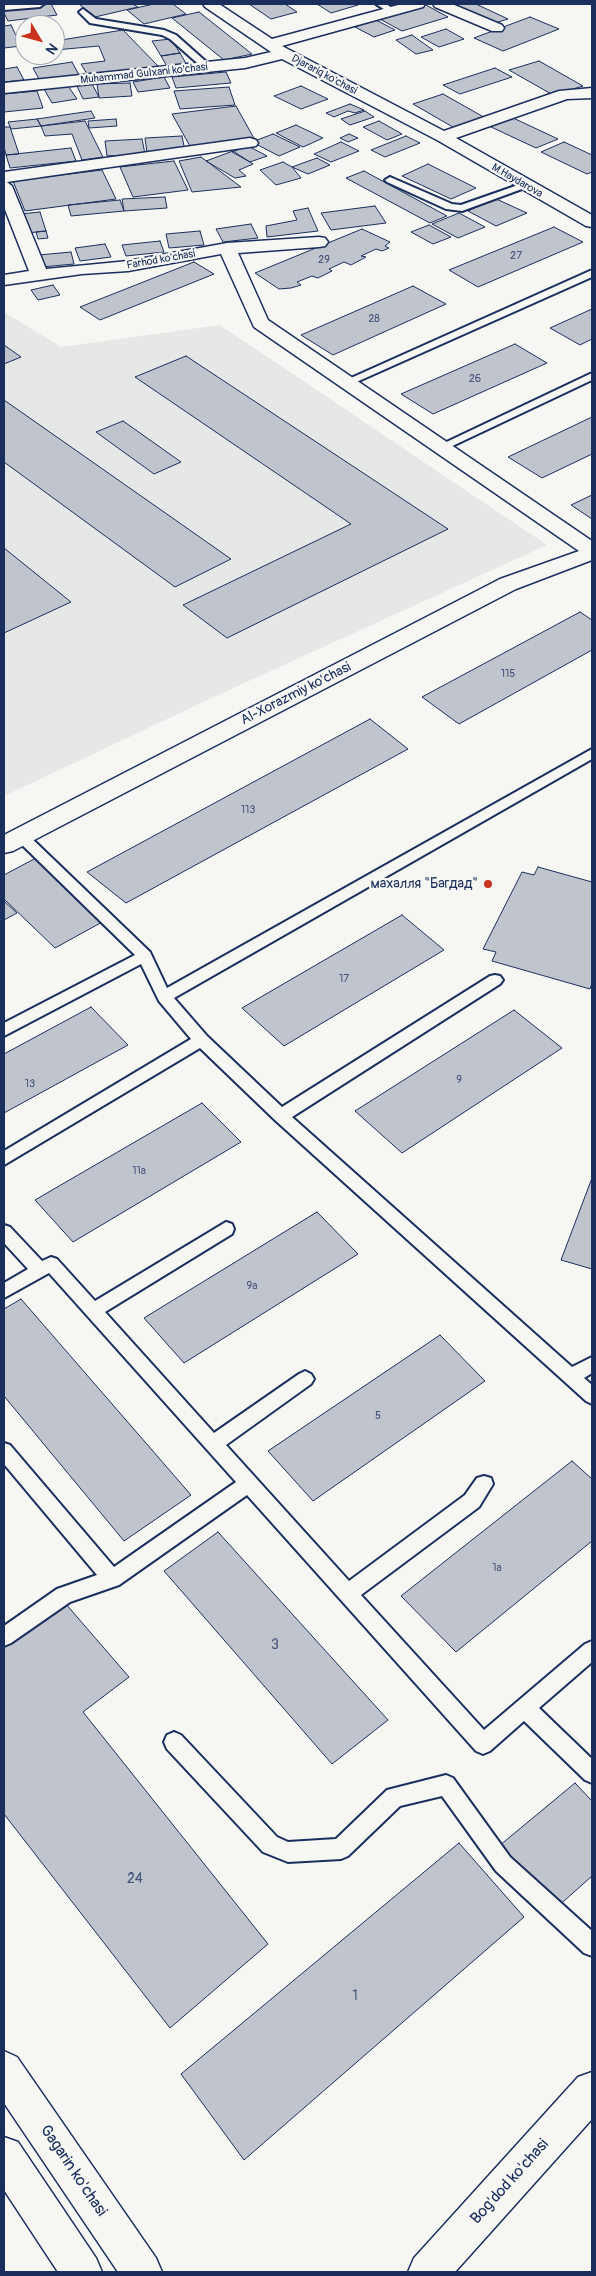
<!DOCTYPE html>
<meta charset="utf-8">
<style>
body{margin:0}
#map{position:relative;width:596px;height:2276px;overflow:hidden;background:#f6f6f2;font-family:Pangolin,sans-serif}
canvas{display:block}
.frame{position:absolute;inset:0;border:5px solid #1b2f5e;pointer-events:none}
.north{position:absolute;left:15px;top:15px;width:50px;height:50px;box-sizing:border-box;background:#f6f6f2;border:1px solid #9ea6b7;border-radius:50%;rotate:127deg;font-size:14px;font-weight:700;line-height:20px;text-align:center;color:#1b2f5e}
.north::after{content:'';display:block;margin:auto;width:18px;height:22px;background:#c8321e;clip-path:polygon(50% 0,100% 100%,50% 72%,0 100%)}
</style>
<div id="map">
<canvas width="596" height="2276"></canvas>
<div class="frame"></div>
<div class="north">N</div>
</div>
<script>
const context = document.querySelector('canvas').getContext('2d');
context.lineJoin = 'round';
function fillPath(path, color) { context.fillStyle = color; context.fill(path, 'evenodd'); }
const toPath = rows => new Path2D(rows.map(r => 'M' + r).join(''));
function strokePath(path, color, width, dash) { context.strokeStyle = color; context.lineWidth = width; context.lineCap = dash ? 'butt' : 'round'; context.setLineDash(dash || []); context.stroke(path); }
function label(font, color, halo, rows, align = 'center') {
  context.font = font + ' Pangolin,sans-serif'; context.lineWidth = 4.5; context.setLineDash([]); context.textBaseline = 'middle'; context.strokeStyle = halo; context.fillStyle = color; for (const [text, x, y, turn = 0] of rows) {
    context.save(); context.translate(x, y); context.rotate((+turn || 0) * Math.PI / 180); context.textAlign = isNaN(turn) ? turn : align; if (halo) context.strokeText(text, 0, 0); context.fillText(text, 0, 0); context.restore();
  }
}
fillPath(toPath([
 [4,312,61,347,220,325,547,545,218,695,4,796]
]), '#e6e7e7');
const building = toPath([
 [51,4,57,15,8,21,4,13,4,10,51,4],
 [79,4,133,4,138,7,95,17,79,4],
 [154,4,173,4,186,14,144,24,127,10,154,4],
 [249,4,285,4,297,12,271,19,249,4],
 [317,4,355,4,358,5,331,13,317,4],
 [424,4,448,17,402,31,378,18,424,4],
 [453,4,476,4,508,19,495,23,453,4],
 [199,12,252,54,224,60,172,18,199,12],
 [530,17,559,29,503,51,474,38,530,17],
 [376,20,395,30,374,37,355,27,376,20],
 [11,25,21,46,4,48,4,26,11,25],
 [446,29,464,39,439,47,421,37,446,29],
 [123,30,159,67,87,74,81,64,105,61,99,46,55,50,55,41,123,30],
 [412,35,433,50,416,54,396,40,412,35],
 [171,39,180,53,161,56,152,41,171,39],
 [180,53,187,65,168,68,161,56,180,53],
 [539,61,583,86,553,95,509,70,539,61],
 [72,62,79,75,40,81,33,68,72,62],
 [17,67,24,80,4,82,4,69,17,67],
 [495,68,512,77,460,94,443,85,495,68],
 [226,72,231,83,176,88,172,77,226,72],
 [164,77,170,88,138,92,133,82,164,77],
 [91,82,99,97,83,99,76,84,91,82],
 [130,83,132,96,99,98,97,84,130,83],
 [68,86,77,99,52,103,44,89,68,86],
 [301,86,328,99,301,109,274,96,301,86],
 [229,87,235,105,180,109,174,91,229,87],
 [37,91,43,108,4,112,4,94,37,91],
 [443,94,489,120,458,130,413,104,443,94],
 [350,104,364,110,355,113,348,111,334,117,326,113,350,104],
 [236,106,255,140,191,148,172,114,236,106],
 [91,111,95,118,41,126,37,119,91,111],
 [365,111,374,117,350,125,341,119,365,111],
 [511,117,558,139,536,148,489,126,511,117],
 [37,119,41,126,11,129,8,122,37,119],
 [116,119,117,126,89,128,88,121,116,119],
 [85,121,103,157,82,160,72,134,45,136,41,126,85,121],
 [379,121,402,134,387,140,363,127,379,121],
 [296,125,323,138,303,147,276,133,296,125],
 [4,127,10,127,19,154,6,155,4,147,4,127],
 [273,134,300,147,279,156,252,142,273,134],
 [349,134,358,138,348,142,340,138,349,134],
 [182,136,185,151,147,153,145,138,182,136],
 [406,136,420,143,385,157,371,150,406,136],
 [142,139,145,154,107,156,105,141,142,139],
 [341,142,359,151,331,162,314,154,341,142],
 [564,142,592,155,592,172,587,174,541,152,564,142],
 [248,146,267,156,250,162,232,152,248,146],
 [71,148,76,161,10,168,6,155,71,148],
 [233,151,253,164,239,170,246,176,235,178,206,161,233,151],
 [201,157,241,187,192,192,179,161,201,157],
 [317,158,330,165,308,174,292,167,317,158],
 [174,161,188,190,133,197,120,167,174,161],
 [283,162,292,167,301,178,276,185,260,170,283,162],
 [428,164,476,188,451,199,402,176,428,164],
 [102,170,116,199,25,211,13,181,102,170],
 [364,171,447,216,430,223,346,178,364,171],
 [165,197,167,208,124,211,122,199,165,197],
 [494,198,527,213,496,226,468,211,494,198],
 [120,200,124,211,71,216,68,205,120,200],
 [375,206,386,223,331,230,321,213,375,206],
 [308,208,318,231,267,237,266,226,297,220,293,211,308,208],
 [40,212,46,231,27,233,21,214,40,212],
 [459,213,485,227,458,238,432,224,459,213],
 [251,224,258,238,223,242,216,229,251,224],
 [429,225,451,237,433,244,411,232,429,225],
 [554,227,583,242,478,287,449,270,554,227],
 [362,229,390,242,385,246,389,248,382,251,376,249,361,256,366,257,351,265,344,262,329,269,332,271,318,278,312,276,297,282,301,285,291,288,279,289,255,273,362,229],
 [46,231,48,238,38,239,36,232,46,231],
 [200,231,204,245,169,248,166,234,200,231],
 [160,241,164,252,126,256,122,245,160,241],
 [105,244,111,257,80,261,75,248,105,244],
 [71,252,74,264,42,267,39,255,71,252],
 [194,262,214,274,100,320,80,307,194,262],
 [53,285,60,295,38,300,31,290,53,285],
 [413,286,446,304,333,355,301,335,413,286],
 [592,309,592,339,580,345,550,328,592,309],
 [515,344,547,363,433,414,401,394,515,344],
 [4,345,21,357,4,364,4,345],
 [186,356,448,529,227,638,183,605,351,524,135,377,186,356],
 [4,400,231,559,175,587,4,462,4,400],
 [592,417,592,454,542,478,508,457,592,417],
 [123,421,181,462,154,474,96,432,123,421],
 [592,495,592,519,571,505,592,495],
 [4,548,71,602,4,633,4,548],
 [580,612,592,620,592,650,459,724,422,697,580,612],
 [370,719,408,749,126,903,87,872,370,719],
 [36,858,104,921,55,948,4,899,4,875,36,858],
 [538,867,592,882,592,983,590,989,492,961,496,952,483,949,522,872,534,875,538,867],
 [4,901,17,913,4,920,4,901],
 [402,915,444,950,284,1046,242,1008,402,915],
 [91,1007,128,1045,4,1113,4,1054,91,1007],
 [514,1010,562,1048,402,1153,355,1111,514,1010],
 [202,1103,241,1142,73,1242,35,1200,202,1103],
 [592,1178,592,1269,561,1260,592,1178],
 [317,1212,358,1254,184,1363,144,1318,317,1212],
 [21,1299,191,1495,124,1541,4,1396,4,1309,21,1299],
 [440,1335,485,1381,313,1501,268,1451,440,1335],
 [572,1461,592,1479,592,1541,456,1652,401,1596,572,1461],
 [218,1532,388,1720,332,1764,164,1571,218,1532],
 [65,1603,129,1677,83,1712,268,1944,170,2028,4,1814,4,1645,65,1603],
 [575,1783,592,1801,592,1876,555,1909,499,1846,575,1783],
 [459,1843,524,1917,244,2160,181,2074,459,1843]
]);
fillPath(building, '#c0c4cd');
strokePath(building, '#1b2f5e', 1);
const lane = toPath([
 [4,4,44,4,40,7,4,10,4,4],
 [376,4,386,4,397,11,390,13,376,4],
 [83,9,96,19,164,30,176,35,212,67,204,69,170,39,162,35,90,23,79,12,83,9],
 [390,177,452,204,461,205,521,184,529,184,530,186,462,211,446,209,387,182,385,180,390,177],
 [592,270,592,277,352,384,348,385,342,382,592,270],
 [592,373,592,380,446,449,442,450,436,447,592,373],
 [592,749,592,759,174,998,207,1036,282,1107,490,976,495,975,500,976,503,980,500,984,292,1117,572,1367,592,1357,592,1373,584,1378,592,1385,592,1404,586,1401,275,1120,200,1048,4,1165,4,1151,191,1039,159,1001,141,964,4,1036,4,1023,135,955,16,839,14,836,16,833,26,833,150,952,167,988,592,749],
 [226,1222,232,1224,234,1229,232,1234,105,1312,214,1433,299,1374,305,1371,311,1374,314,1379,311,1384,226,1445,349,1581,465,1495,477,1478,484,1476,491,1478,493,1484,479,1507,361,1595,484,1730,585,1644,592,1641,592,1662,539,1708,592,1759,592,1783,585,1780,524,1721,490,1751,483,1754,476,1751,247,1495,119,1585,70,1602,11,1643,4,1646,4,1626,57,1589,97,1575,4,1464,4,1443,10,1445,114,1567,236,1482,49,1273,4,1298,4,1283,28,1269,4,1243,4,1225,10,1227,42,1261,51,1257,57,1259,95,1301,226,1222],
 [174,1732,181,1735,277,1837,288,1842,336,1839,387,1790,446,1775,453,1778,510,1857,592,1931,592,1956,584,1953,496,1871,442,1796,400,1806,348,1856,341,1859,288,1862,263,1852,167,1749,164,1742,167,1735,174,1732]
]);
const street = toPath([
 [203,4,219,4,272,39,402,4,425,4,423,7,282,46,444,131,559,91,592,88,592,98,567,99,456,138,592,215,592,227,586,226,437,140,282,59,245,68,4,93,4,83,245,58,271,52,205,7,203,4],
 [433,4,452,4,502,25,504,28,502,31,492,31,435,7,433,4],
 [250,138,256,140,258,143,256,146,7,182,12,186,46,269,128,261,227,243,319,237,325,238,328,242,325,246,319,247,238,253,268,320,592,541,592,560,516,589,13,851,4,853,4,835,500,579,579,551,254,327,221,254,128,271,82,274,4,285,4,275,29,271,4,207,4,172,250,138],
 [592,2072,592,2119,455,2272,408,2272,414,2258,578,2077,592,2072]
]);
const secondary = toPath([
 [4,2051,17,2057,156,2258,162,2272,118,2272,4,2103,4,2051],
 [4,2137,18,2142,96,2258,102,2272,58,2272,4,2190,4,2137]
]);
strokePath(lane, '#1b2f5e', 4);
strokePath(street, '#1b2f5e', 3);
strokePath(secondary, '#1b2f5e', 3);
fillPath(lane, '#f6f6f2');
fillPath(street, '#f6f6f2');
fillPath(secondary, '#f6f6f2');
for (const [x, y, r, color] of [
 [488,884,5,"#c8321e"]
]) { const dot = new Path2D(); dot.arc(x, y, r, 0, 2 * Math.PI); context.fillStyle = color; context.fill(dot); strokePath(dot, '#f6f6f2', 2); }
label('11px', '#1b2f5e', '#f6f6f2', [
 ["Muhammad Gulxani ko'chasi",144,74,-6],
 ["Djarariq ko'chasi",324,75,28],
 ["M.Haydarova",517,181,30],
 ["Farhod ko'chasi",161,260,-10]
]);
label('11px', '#44547a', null, [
 ["27",516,256],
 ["29",324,260],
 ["28",374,319],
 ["26",475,379],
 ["115",508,674],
 ["113",248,810],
 ["17",344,979],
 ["9",459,1080],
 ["13",30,1084],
 ["11a",139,1171],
 ["9a",252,1286],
 ["5",378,1416],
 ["1a",497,1568]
]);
label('14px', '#1b2f5e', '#f6f6f2', [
 ["Al-Xorazmiy ko'chasi",296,694,-27]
]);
label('14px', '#1b2f5e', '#f6f6f2', [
 ["махалля \"Багдад\"",478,884]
], 'right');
label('14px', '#44547a', null, [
 ["3",275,1645],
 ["24",135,1879],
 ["1",355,1996]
]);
label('16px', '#1b2f5e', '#f6f6f2', [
 ["Gagarin ko'chasi",73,2171,56],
 ["Bog'dod ko'chasi",510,2182,-48]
]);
</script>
